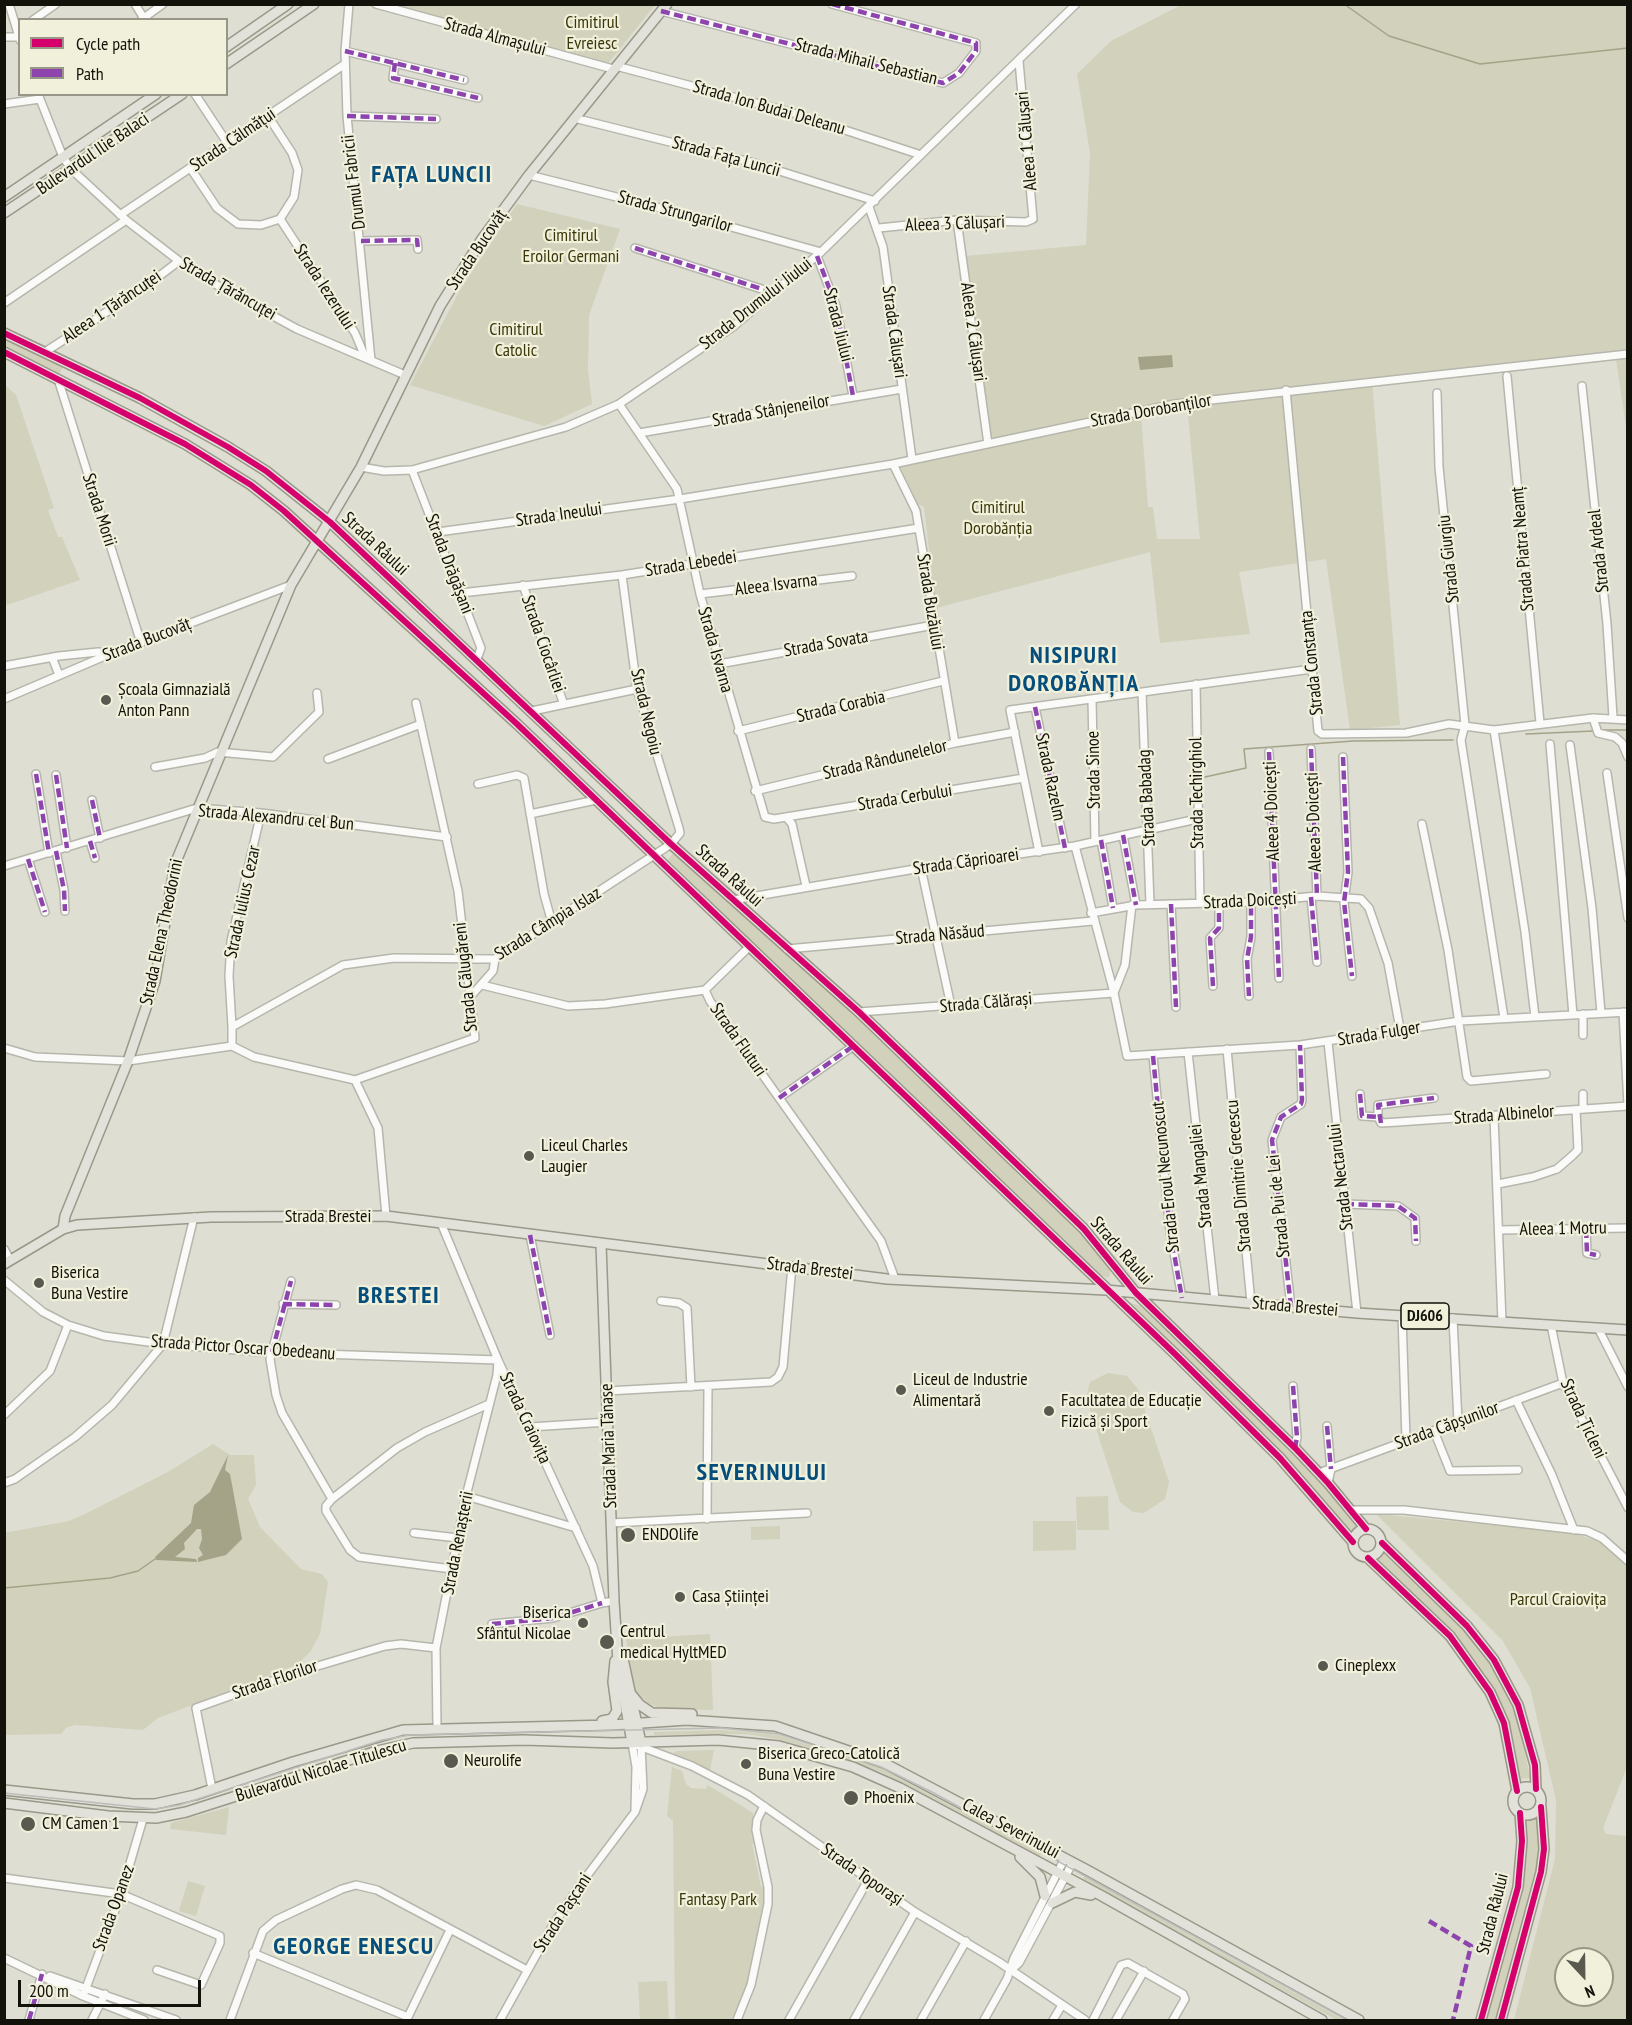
<!DOCTYPE html>
<meta charset="utf-8">
<style>
body{margin:0}
#map{position:relative;width:1632px;height:2025px;overflow:hidden;background:#deded3;font-family:"PT Sans Narrow",sans-serif}
canvas{display:block}
.frame{position:absolute;inset:0;border:6px solid #12110a;pointer-events:none}
.legend{position:absolute;left:18px;top:18px;width:210px;height:78px;box-sizing:border-box;background:#f1f0db;border:2px solid #989787;margin:0;padding:8px 10px;list-style:none;font-size:18px;color:#12110a}
.legend li{display:flex;align-items:center;gap:12px;height:30px}
.legend b{width:30px;border:2px solid #989787}
.north{position:absolute;left:1554px;top:1947px;width:60px;height:60px;box-sizing:border-box;background:#f1f0db;border:2px solid #989787;border-radius:50%;rotate:158deg;font-size:16px;font-weight:700;line-height:24px;text-align:center;color:#12110a}
.north::after{content:'';display:block;margin:auto;width:21px;height:27px;background:#595950;clip-path:polygon(50% 0,100% 100%,50% 72%,0 100%)}
.scale{position:absolute;left:18px;top:1980px;width:183px;height:27px;box-sizing:border-box;border:3px solid #12110a;border-top:0;padding-left:8px;font-size:18px;line-height:21px;white-space:nowrap;color:#12110a;-webkit-text-stroke:4px #f1f0db;paint-order:stroke}
</style>
<div id="map">
<canvas width="1632" height="2025"></canvas>
<div class="frame"></div>
<ul class="legend">
<li><b style="height:8px;background:#d6006c"></b>Cycle path</li>
<li><b style="height:8px;background:#8e44ad"></b>Path</li>
</ul>
<div class="north">N</div>
<div class="scale">200 m</div>
</div>
<script>
const context = document.querySelector('canvas').getContext('2d');
context.lineJoin = 'round';
function fillPath(path, color) { context.fillStyle = color; context.fill(path, 'evenodd'); }
const toPath = rows => new Path2D(rows.map(r => 'M' + r).join(''));
function strokePath(path, color, width, dash) { context.strokeStyle = color; context.lineWidth = width; context.lineCap = dash ? 'butt' : 'round'; context.setLineDash(dash || []); context.stroke(path); }
function label(font, color, halo, rows, align = 'center') {
  context.font = font + ' "PT Sans Narrow",sans-serif'; context.lineWidth = 4.5; context.setLineDash([]); context.textBaseline = 'middle'; context.strokeStyle = halo; context.fillStyle = color; for (const [text, x, y, turn = 0] of rows) {
    context.save(); context.translate(x, y); context.rotate((+turn || 0) * Math.PI / 180); context.textAlign = isNaN(turn) ? turn : align; if (halo) context.strokeText(text, 0, 0); context.fillText(text, 0, 0); context.restore();
  }
}
fillPath(toPath([
 [376,5,655,5,606,66],
 [1181,5,1627,5,1627,434,1616,359,1372,381,1400,725,1350,730,1326,559,1239,572,1250,634,1160,643,1150,552,936,608,924,507,918,504,900,466,1122,416,991,438,965,256,1086,245,1090,153,1077,74,1111,41],
 [1187,405,1200,539,1157,539,1153,507,1148,507,1141,414],
 [517,204,620,229,589,315,588,370,592,404,544,426,410,385,460,290],
 [4,338,64,365,59,374,5,348],
 [4,384,16,395,54,508,48,510,58,537,62,537,80,580,7,605,4,600],
 [674,852,798,960,1090,1241,1110,1267,1110,1276,1107,1278,1100,1274,1047,1227,668,860],
 [1124,1302,1139,1305,1181,1341,1291,1450,1360,1525,1351,1531,1283,1456],
 [1108,1373,1127,1376,1138,1389,1169,1482,1165,1499,1144,1513,1133,1512,1120,1502,1086,1398,1090,1382],
 [213,1444,230,1455,254,1455,256,1485,248,1499,260,1527,301,1569,322,1574,328,1582,320,1634,310,1652,297,1665,158,1718,143,1730,76,1725,67,1727,61,1734,5,1735,4,1533,69,1521,83,1515,168,1472],
 [1108,1496,1109,1530,1077,1530,1076,1497],
 [1376,1514,1568,1532,1599,1541,1627,1566,1627,1767,1603,1828,1606,1834,1627,1836,1627,2020,1514,2020,1555,1859,1556,1800,1530,1688,1503,1641],
 [1566,1959,1602,1959,1602,1995,1566,1995],
 [1076,1521,1076,1550,1033,1551,1033,1521],
 [780,1526,780,1539,751,1540,751,1527],
 [1386,1550,1463,1627,1488,1657,1518,1716,1530,1778,1521,1779,1507,1720,1493,1689,1476,1662,1452,1633,1376,1560],
 [710,1634,713,1710,662,1709,648,1703,635,1692,626,1639],
 [722,1730,778,1735,880,1768,1041,1854,1039,1857,879,1771,816,1750,777,1739,746,1734,654,1735,654,1732],
 [714,1750,710,1770,673,1753,678,1751],
 [672,1767,682,1771,686,1784,691,1788,706,1789,708,1785,753,1813,755,1843,752,1844,761,1887,765,1887,763,1912,746,1988,731,2020,675,2020,673,1821,667,1816],
 [229,1807,226,1835,170,1829,171,1823],
 [1538,1818,1540,1854,1534,1887,1496,2020,1484,2020,1522,1887,1527,1840,1526,1821],
 [1085,1876,1209,1946,1344,2020,1337,2020,1207,1949,1083,1879],
 [188,1881,205,1886,196,1916,179,1911],
 [667,1981,669,2020,640,2020,638,1982]
]), '#d2d1bb');
fillPath(toPath([
 [1172,355,1173,367,1140,370,1138,357],
 [228,1455,225,1470,230,1474,242,1539,226,1555,198,1562,198,1558,203,1555,199,1548,202,1539,201,1529,197,1529,184,1543,185,1549,175,1557,196,1559,197,1562,156,1560,155,1557,191,1523,194,1505,210,1492]
]), '#a4a287');
strokePath(toPath([
 [1344,4,1389,36,1480,64,1628,48],
 [1602,730,1628,730],
 [1526,734,1594,731],
 [1205,777,1246,768,1244,749,1353,741,1453,740],
 [4,1588,110,1578,138,1571,155,1559]
]), '#a4a287', 1.5);
const minor = toPath([
 [9,4,20,40],
 [135,4,145,20],
 [349,4,345,51,347,116,371,360],
 [376,4,613,69],
 [661,11,943,83,959,73,976,51,976,43,832,4],
 [33,20,56,4],
 [141,20,163,4],
 [4,37,19,37],
 [345,51,464,80],
 [395,63,393,78,478,98],
 [616,66,790,112,921,155],
 [38,94,63,157,71,169,126,220,179,261,220,287,297,329,405,375],
 [195,94,228,144],
 [4,104,40,99],
 [268,116,292,153,298,170,294,197,280,219],
 [347,116,436,119],
 [574,118,754,163,875,201],
 [191,169,217,208,238,224,261,225,280,219],
 [529,175,688,215,821,252],
 [869,207,883,247,912,459],
 [120,215,345,64],
 [280,219,355,333,365,357],
 [957,220,988,444],
 [879,228,957,220,1026,222,1033,219,1019,61],
 [361,241,417,240,418,249],
 [635,248,774,293],
 [817,256,836,306,853,396],
 [4,303,126,220],
 [45,352,145,287,179,261],
 [1507,376,1540,723],
 [58,379,141,643],
 [1582,386,1607,624,1613,717],
 [1286,390,1318,731,1322,734,1406,733,1449,724,1494,730,1593,718,1628,720],
 [1437,393,1439,467,1465,725,1461,740,1504,1018],
 [619,404,677,489,700,594,765,817,774,819,1024,778],
 [639,433,902,389],
 [893,464,916,511,955,743],
 [361,467,384,471,412,470,566,427,619,404,734,326,821,252,1076,4],
 [412,470,481,648,477,659],
 [438,532,680,499,893,464,1175,404,1628,354],
 [523,585,563,702],
 [461,593,622,575,919,528],
 [700,594,852,576],
 [52,657,59,675],
 [719,664,934,625],
 [4,666,59,656,98,652,112,653],
 [1196,684,1200,903],
 [1142,692,1150,904],
 [4,699,112,653,291,585],
 [1092,699,1095,841],
 [1035,707,1065,848],
 [532,711,637,689],
 [1593,718,1598,733,1615,737,1622,743,1628,757],
 [1494,730,1525,932,1535,1017],
 [738,731,943,681],
 [1550,744,1573,1015],
 [1570,745,1592,908,1601,1013],
 [1311,749,1317,896],
 [1269,752,1279,978],
 [1343,757,1348,872,1344,902,1352,976],
 [328,759,421,724],
 [155,767,205,758,218,752,273,757,319,712,317,693],
 [1607,773,1628,918],
 [36,774,49,853],
 [56,775,67,848],
 [478,784,517,775,524,778,544,894,552,923],
 [755,791,955,743,1015,732],
 [92,800,100,838],
 [530,814,596,800],
 [786,817,792,824,806,886],
 [1422,824,1448,950,1467,1077,1471,1081,1546,1074],
 [1123,835,1136,905],
 [1101,840,1113,908],
 [90,841,95,858],
 [1075,846,1114,993,1127,1056,1300,1045,1460,1021,1628,1012],
 [56,851,64,890,65,911],
 [1039,852,1010,710,1312,669],
 [28,859,45,912],
 [4,866,197,808,261,813,447,837],
 [921,868,951,1006],
 [1311,897,1317,962],
 [733,900,921,868,1075,846,1197,819],
 [1171,904,1176,1007],
 [1091,913,1136,905,1251,902,1317,896,1361,899,1369,908,1388,963,1400,1029],
 [787,949,1093,921],
 [482,985,568,1006,605,1004,705,990],
 [1213,986,1210,938,1219,928,1219,903],
 [705,990,710,1001,881,1241,895,1279],
 [705,990,749,947],
 [471,996,493,971,495,959],
 [1249,996,1247,959,1251,937,1251,902],
 [859,1012,1114,993,1125,965,1132,905],
 [1623,1012,1628,1105],
 [232,1027,229,976,231,941,261,813],
 [1583,1035,1583,1014],
 [1328,1042,1357,1313],
 [232,1046,254,1057,355,1080,475,1038,458,891,416,703],
 [4,1048,35,1057,128,1061,232,1046,232,1027,343,965,394,958,495,959,671,844,680,833,679,828,637,689,622,575],
 [1227,1049,1251,1303],
 [1188,1052,1215,1300],
 [1153,1056,1170,1231,1182,1298],
 [355,1080,378,1128,386,1216],
 [1360,1094,1362,1116,1378,1117],
 [1583,1094,1583,1109],
 [779,1098,852,1047],
 [1434,1098,1378,1105,1378,1117,1381,1123,1398,1122,1628,1106],
 [1494,1117,1502,1322],
 [1498,1184,1533,1177,1557,1169,1572,1156,1578,1150,1576,1110],
 [1345,1204,1398,1206,1415,1218,1416,1241],
 [441,1223,498,1360,593,1566,602,1603],
 [1586,1229,1587,1253,1596,1255],
 [1499,1230,1628,1228],
 [530,1235,550,1335],
 [4,1249,10,1260],
 [4,1280,43,1312,68,1325,104,1336,163,1344,261,1352,498,1360,497,1375,466,1496,436,1648,437,1728],
 [291,1281,270,1359,276,1395,282,1413,332,1499],
 [661,1301,679,1303,687,1308,691,1387],
 [283,1304,336,1305],
 [1291,1307,1272,1140,1281,1117,1301,1104,1302,1100,1300,1045],
 [1402,1315,1406,1440],
 [1453,1318,1458,1422],
 [1551,1325,1563,1383,1628,1508],
 [1598,1328,1628,1387],
 [1293,1386,1297,1437,1295,1448],
 [607,1391,771,1382,778,1377,783,1367,792,1266],
 [1516,1400,1552,1475,1574,1530],
 [4,1415,50,1371,68,1325],
 [1327,1426,1331,1469,1328,1483],
 [530,1427,608,1422],
 [1434,1431,1450,1471,1518,1470],
 [1319,1473,1563,1383],
 [4,1483,15,1479,75,1437,112,1405,163,1344,194,1217],
 [466,1496,576,1528],
 [1351,1510,1404,1510,1587,1531,1602,1538,1628,1561],
 [707,1519,708,1387],
 [611,1523,807,1513],
 [414,1533,458,1538],
 [452,1569,359,1557,350,1550,326,1511,326,1506,332,1499,397,1448,425,1432,489,1404],
 [492,1624,553,1618,602,1603,614,1601],
 [632,1743,636,1767,635,1810],
 [634,1744,692,1766,748,1795,915,1912,999,1962,1085,2020],
 [212,1789,196,1708,294,1673,385,1646,401,1644,436,1648],
 [4,1878,121,1894,220,1936,220,1943,201,1985,157,1970],
 [253,1953,408,2017],
 [4,1958,83,1996,144,2020],
 [1010,1971,1019,1963,1073,1862],
 [50,1976,176,2020],
 [83,1996,121,1894,143,1819],
 [407,2019,450,1930],
 [29,2020,42,1974],
 [92,2020,105,1994],
 [230,2020,263,1931,276,1920,342,1889,356,1885,377,1890,527,1970],
 [500,2020,553,1925,580,1885,635,1812,643,1789,641,1745],
 [737,2020,751,1985,768,1904,768,1887,756,1830,757,1820,764,1806],
 [789,2020,868,1880],
 [854,2020,915,1912],
 [921,2020,966,1941],
 [984,2020,1007,1979,1014,1958,1065,1858],
 [1053,2020,1062,2005],
 [1093,2020,1121,1965,1128,1963,1183,1994,1185,1999,1173,2020],
 [1116,2020,1144,1971]
]);
const major = toPath([
 [226,47,288,4],
 [226,64,314,4],
 [4,197,156,94],
 [4,213,182,94],
 [4,333,140,398,228,447,266,471,330,522,671,844,859,1012,1084,1229,1136,1293,1295,1448,1328,1483,1366,1529],
 [4,352,185,444,251,485,284,511,517,724,1173,1352,1280,1458,1353,1542],
 [63,1229,65,1216,128,1061,155,981,175,864,291,585,361,467,440,306,482,239,529,175,667,4],
 [601,1244,614,1601,618,1662,632,1743],
 [4,1264,63,1229,77,1225,211,1217,386,1216,887,1279,1106,1290,1357,1313,1628,1330],
 '1353 1543a14 14 0 1 1 28 0a14 14 0 1 1-28 0Z',
 [1382,1543,1467,1626,1494,1660,1518,1705,1535,1765,1536,1789],
 [1368,1558,1450,1636,1490,1692,1504,1723,1517,1791],
 [622,1654,641,1743],
 [631,1694,640,1705,652,1713,692,1714],
 [602,1721,612,1719,617,1711,613,1682,615,1661],
 '1513 1801a14 14 0 1 1 28 0a14 14 0 1 1-28 0Z',
 [4,1790,133,1804,155,1804,195,1795,293,1762,403,1730,612,1725,687,1720,775,1726,884,1763,1087,1870,1359,2020],
 [4,1803,108,1816,156,1818,186,1812,377,1751,413,1743,524,1740,613,1743,718,1740,779,1746,853,1767,900,1788,1102,1896,1322,2020],
 [1020,1857,1040,1877,1045,1896],
 [1052,1903,1075,1892,1091,1895],
 [1481,2020,1518,1887,1522,1841,1520,1813],
 [1501,2020,1541,1872,1544,1849,1541,1807]
]);
strokePath(minor, '#b6b6ad', 10);
strokePath(major, '#999889', 12);
strokePath(minor, '#fafaf8', 7);
strokePath(major, '#e2e2db', 9);
strokePath(toPath([
 [4,1793,155,1809,179,1805,382,1740,410,1735,721,1728,779,1734,881,1767,932,1792,1347,2020]
]), '#bcbcb9', 1.5);
strokePath(toPath([
 [661,11,943,83,959,73,976,51,976,43,832,4],
 [345,51,464,80],
 [395,63,393,78,478,98],
 [347,116,436,119],
 [361,241,417,240,418,249],
 [635,248,774,293],
 [817,256,836,306,853,396],
 [1035,707,1065,848],
 [1311,749,1317,896],
 [1269,752,1279,978],
 [1343,757,1348,872,1344,902,1352,976],
 [36,774,49,853],
 [56,775,67,848],
 [92,800,100,838],
 [1123,835,1136,905],
 [1101,840,1113,908],
 [90,841,95,858],
 [56,851,64,890,65,911],
 [28,859,45,912],
 [1311,897,1317,962],
 [1171,904,1176,1007],
 [1213,986,1210,938,1219,928,1219,903],
 [1249,996,1247,959,1251,937,1251,902],
 [1153,1056,1170,1231,1182,1298],
 [1360,1094,1362,1116,1378,1117],
 [779,1098,852,1047],
 [1381,1123,1378,1105,1434,1098],
 [1345,1204,1398,1206,1415,1218,1416,1241],
 [1586,1229,1587,1253,1596,1255],
 [530,1235,550,1335],
 [283,1304,336,1305],
 [1291,1307,1272,1140,1281,1117,1301,1104,1302,1100,1300,1045],
 [272,1352,291,1281],
 [1293,1386,1297,1437,1295,1448],
 [1327,1426,1331,1469],
 [492,1624,553,1618,602,1603],
 [1429,1921,1471,1946,1453,2020],
 [29,2020,42,1974]
]), '#8e44ad', 4.5, [9, 4.5]);
strokePath(toPath([
 [4,333,140,398,228,447,266,471,330,522,671,844,859,1012,1084,1229,1136,1293,1295,1448,1328,1483,1366,1529],
 [4,352,185,444,251,485,284,511,517,724,1173,1352,1280,1458,1353,1542],
 [1382,1543,1467,1626,1494,1660,1518,1705,1535,1765,1536,1789],
 [1368,1558,1450,1636,1490,1692,1504,1723,1517,1791],
 [1481,2020,1518,1887,1522,1841,1520,1813],
 [1501,2020,1541,1872,1544,1849,1541,1807]
]), '#d6006c', 6);
for (const [x, y, r, color] of [
 [106,700,6,"#595950"],
 [529,1156,6,"#595950"],
 [39,1283,6,"#595950"],
 [901,1390,6,"#595950"],
 [1049,1411,6,"#595950"],
 [628,1535,8,"#595950"],
 [680,1597,6,"#595950"],
 [583,1623,6,"#595950"],
 [607,1642,8,"#595950"],
 [1323,1666,6,"#595950"],
 [451,1761,8,"#595950"],
 [746,1764,6,"#595950"],
 [851,1798,8,"#595950"],
 [28,1824,8,"#595950"]
]) { const dot = new Path2D(); dot.arc(x, y, r, 0, 2 * Math.PI); context.fillStyle = color; context.fill(dot); strokePath(dot, '#f1f0db', 2); }
for (const [x, y, w] of [
 [1425,1316,48]
]) { const box = new Path2D(); box.roundRect(x - w / 2, y - 13, w, 26, 4.5); context.fillStyle = '#f1f0db'; context.fill(box); strokePath(box, '#12110a', 1.5); }
label('bold 16px', '#12110a', null, [
 ["DJ606",1425,1316]
]);
label('18px', '#3b3709', '#f1f0db', [
 ["Cimitirul",592,23],
 ["Evreiesc",592,44],
 ["Cimitirul",571,236],
 ["Eroilor Germani",571,257],
 ["Cimitirul",516,330],
 ["Catolic",516,351],
 ["Cimitirul",998,508],
 ["Dorobănția",998,529],
 ["Parcul Craiovița",1558,1600],
 ["Fantasy Park",718,1900]
]);
label('18px', '#12110a', '#f1f0db', [
 ["Strada Almașului",495,37,15],
 ["Strada Mihail Sebastian",866,62,14],
 ["Strada Ion Budai Deleanu",769,108,16],
 ["Strada Călmățui",233,140,-34],
 ["Aleea 1 Călușari",1027,141,-95],
 ["Bulevardul Ilie Balaci",93,154,-34],
 ["Strada Fața Luncii",726,157,15],
 ["Drumul Fabricii",354,182,-97],
 ["Strada Strungarilor",675,212,15],
 ["Aleea 3 Călușari",955,224,-2],
 ["Strada Bucovăț",477,250,-56],
 ["Strada Iezerului",324,287,57],
 ["Strada Țărăncuței",228,289,30],
 ["Strada Drumului Jiului",756,304,-38],
 ["Aleea 1 Țărăncuței",112,307,-34],
 ["Strada Jiului",838,325,76],
 ["Strada Călușari",894,332,82],
 ["Aleea 2 Călușari",973,332,82],
 ["Strada Stânjeneilor",771,411,-10],
 ["Strada Dorobanților",1151,411,-10],
 ["Strada Morii",99,510,72],
 ["Strada Ineului",559,515,-8],
 ["Strada Râului",375,544,43],
 ["Strada Piatra Neamț",1523,549,-95],
 ["Strada Ardeal",1599,551,-96],
 ["Strada Giurgiu",1449,559,-96],
 ["Strada Drăgășani",449,564,69],
 ["Strada Lebedei",691,564,-9],
 ["Aleea Isvarna",776,585,-7],
 ["Strada Buzăului",930,602,81],
 ["Strada Bucovăț",147,640,-21],
 ["Strada Ciocârliei",543,644,71],
 ["Strada Sovata",826,644,-10],
 ["Strada Isvarna",715,650,74],
 ["Strada Constanța",1312,663,-96],
 ["Strada Corabia",841,707,-13],
 ["Strada Negoiu",646,712,77],
 ["Strada Rândunelelor",885,760,-13],
 ["Strada Sinoe",1094,770,-91],
 ["Strada Razelm",1050,777,78],
 ["Strada Techirghiol",1197,793,-91],
 ["Strada Cerbului",905,798,-9],
 ["Strada Babadag",1147,798,-93],
 ["Aleea 4 Doicești",1272,811,-92],
 ["Strada Alexandru cel Bun",276,818,5],
 ["Aleea 5 Doicești",1314,822,-92],
 ["Strada Căprioarei",966,862,-8],
 ["Strada Râului",729,876,42],
 ["Strada Doicești",1250,901,-3],
 ["Strada Iulius Cezar",243,902,-78],
 ["Strada Câmpia Islaz",548,924,-32],
 ["Strada Elena Theodorini",162,932,-78],
 ["Strada Năsăud",940,935,-5],
 ["Strada Călugăreni",466,977,-96],
 ["Strada Călărași",986,1003,-5],
 ["Strada Fulger",1379,1034,-9],
 ["Strada Fluturi",738,1040,55],
 ["Strada Albinelor",1504,1115,-4],
 ["Strada Mangaliei",1201,1176,-96],
 ["Strada Dimitrie Grecescu",1239,1176,-95],
 ["Strada Eroul Necunoscut",1166,1177,-96],
 ["Strada Nectarului",1341,1177,-97],
 ["Strada Pui de Lei",1279,1206,-96],
 ["Strada Brestei",328,1217],
 ["Aleea 1 Motru",1563,1229,-1],
 ["Strada Râului",1121,1251,49],
 ["Strada Brestei",810,1269,7],
 ["Strada Brestei",1295,1307,5],
 ["Strada Pictor Oscar Obedeanu",243,1348,4],
 ["Strada Craiovița",525,1418,65],
 ["Strada Țicleni",1583,1419,65],
 ["Strada Căpșunilor",1447,1426,-20],
 ["Strada Maria Tănase",609,1446,-92],
 ["Strada Renașterii",458,1543,-79],
 ["Strada Florilor",275,1680,-19],
 ["Bulevardul Nicolae Titulescu",321,1771,-17],
 ["Calea Severinului",1011,1829,28],
 ["Strada Toporași",862,1875,35],
 ["Strada Opanez",114,1908,-70],
 ["Strada Pașcani",563,1913,-57],
 ["Strada Râului",1493,1914,-76]
]);
label('18px', '#12110a', '#f1f0db', [
 ["Școala Gimnazială",118,690],
 ["Anton Pann",118,711],
 ["Liceul Charles",541,1146],
 ["Laugier",541,1167],
 ["Biserica",51,1273],
 ["Buna Vestire",51,1294],
 ["Liceul de Industrie",913,1380],
 ["Alimentară",913,1401],
 ["Facultatea de Educație",1061,1401],
 ["Fizică și Sport",1061,1422],
 ["ENDOlife",642,1535],
 ["Casa Științei",692,1597],
 ["Biserica",571,1613,"right"],
 ["Sfântul Nicolae",571,1634,"right"],
 ["Centrul",620,1632],
 ["medical HyltMED",620,1653],
 ["Cineplexx",1335,1666],
 ["Biserica Greco-Catolică",758,1754],
 ["Buna Vestire",758,1775],
 ["Neurolife",464,1761],
 ["Phoenix",864,1798],
 ["CM Camen 1",42,1824]
], 'left');
context.letterSpacing = '1.5px';
label('bold 24px', '#054e7c', '#f1f0db', [
 ["FAȚA LUNCII",432,175],
 ["NISIPURI",1074,656],
 ["DOROBĂNȚIA",1074,684],
 ["BRESTEI",399,1296],
 ["SEVERINULUI",762,1473],
 ["GEORGE ENESCU",354,1947]
]);
context.letterSpacing = '0px';
</script>
